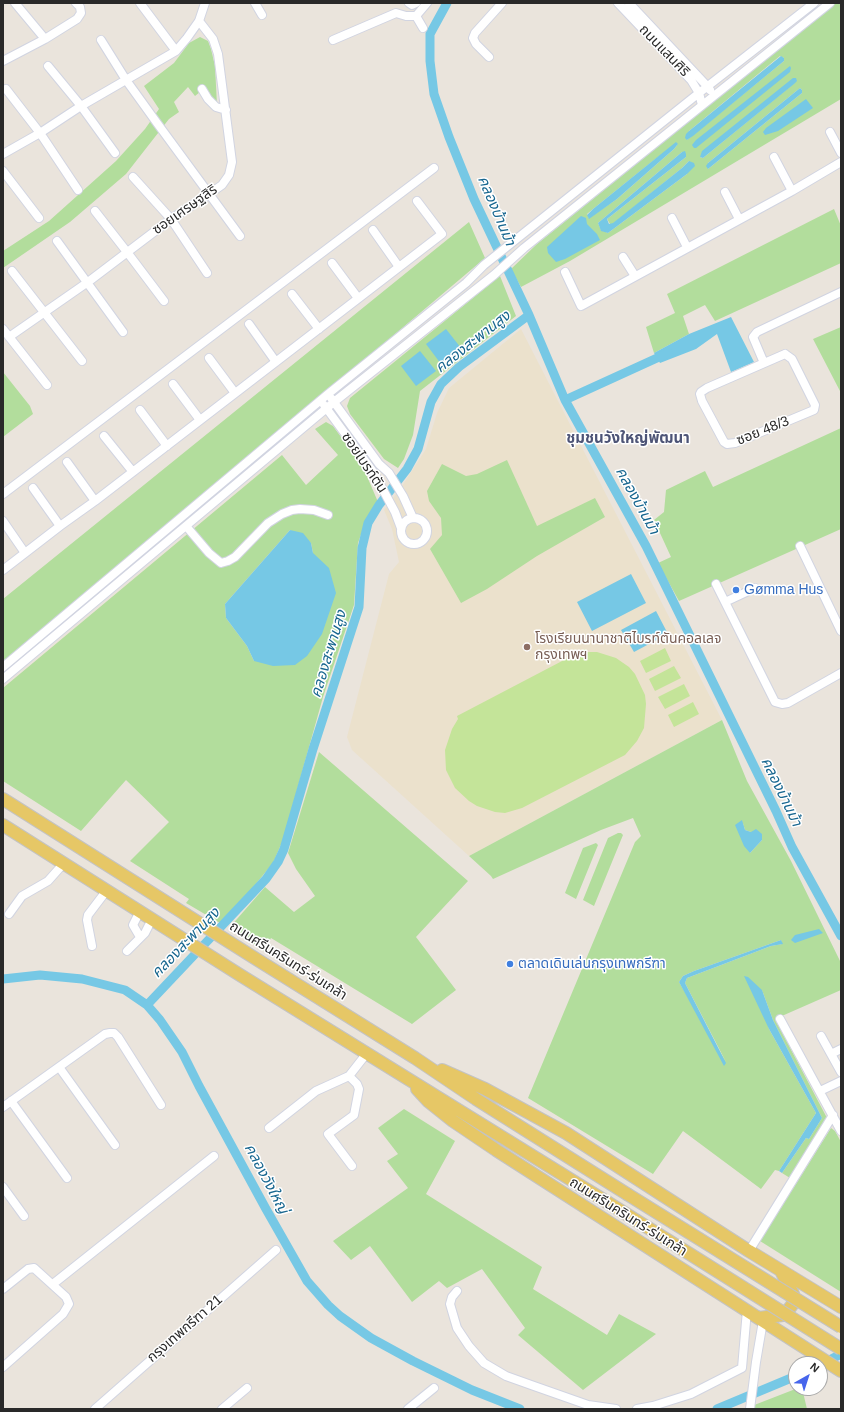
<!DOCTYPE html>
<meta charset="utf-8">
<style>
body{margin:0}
#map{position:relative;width:844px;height:1412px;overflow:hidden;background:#eae4dc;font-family:Arial,sans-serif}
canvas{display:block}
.frame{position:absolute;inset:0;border:4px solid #292929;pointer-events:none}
.north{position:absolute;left:788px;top:1356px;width:40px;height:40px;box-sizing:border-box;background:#fff;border:1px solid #a9a9a9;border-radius:50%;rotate:39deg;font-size:11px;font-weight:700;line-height:16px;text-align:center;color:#292929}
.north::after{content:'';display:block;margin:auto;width:14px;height:18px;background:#4766ec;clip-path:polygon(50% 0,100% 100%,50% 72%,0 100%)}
</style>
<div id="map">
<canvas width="844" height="1412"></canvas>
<div class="frame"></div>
<div class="north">N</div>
</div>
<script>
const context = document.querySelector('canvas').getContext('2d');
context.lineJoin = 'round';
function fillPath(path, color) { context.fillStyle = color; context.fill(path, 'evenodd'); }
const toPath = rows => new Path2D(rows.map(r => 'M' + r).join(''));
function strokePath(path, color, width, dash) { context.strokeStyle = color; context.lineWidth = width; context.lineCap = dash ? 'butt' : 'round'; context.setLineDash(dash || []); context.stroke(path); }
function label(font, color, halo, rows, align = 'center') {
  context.font = font + ' Arial,"Noto Sans Thai",sans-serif'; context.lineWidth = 3; context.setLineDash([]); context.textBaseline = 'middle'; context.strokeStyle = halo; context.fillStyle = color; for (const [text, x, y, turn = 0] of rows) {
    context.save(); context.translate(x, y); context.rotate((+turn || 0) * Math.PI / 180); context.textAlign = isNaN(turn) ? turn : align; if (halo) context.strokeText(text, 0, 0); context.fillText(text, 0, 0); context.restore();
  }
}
fillPath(toPath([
 [521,329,722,720,469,856,352,750,347,737,389,574,399,562,392,529,384,510,402,486,426,449,437,413,449,388]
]), '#ebe1cc');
fillPath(toPath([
 [836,3,841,3,841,99,570,261,521,287,511,269,537,244],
 [780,56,784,58,784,61,687,140,689,131],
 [797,81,703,158,700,157],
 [800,88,802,90,802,93,708,169,708,163],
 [678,144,674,149,617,199,589,218,587,214,593,209,654,160],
 [682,152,686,157,607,219,610,224,613,224,682,168,689,161,687,174,608,233,601,230,598,223],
 [200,37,208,41,211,49,215,66,217,105,205,88,195,96,188,87,174,102,179,112,169,119,126,174,70,222,3,268,3,251,49,221,116,161,145,129,159,109,144,86,174,63,189,43],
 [834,209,841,226,841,263,715,321,705,305,683,316,689,334,654,353,646,327,675,313,667,294],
 [469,222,485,258,108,577,3,663,3,599],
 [500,276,516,316,420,391,413,435,404,459,398,468,384,459,350,414,347,406,350,398],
 [841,327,841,393,813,339],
 [3,372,30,406,33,414,3,437],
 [326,422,333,426,363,467,378,502,364,526,358,543,354,605,323,697,283,840,273,863,250,891,220,923,186,903,189,899,130,861,169,822,126,780,81,831,3,781,3,688,282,455,306,485,338,455,315,429],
 [290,530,311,543,313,553,254,661,247,646,226,618,225,604],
 [841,428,841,529,679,601,658,563,671,557,654,520,664,512,666,490,705,471,713,487],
 [507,460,537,526,595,498,605,517,537,556,487,589,461,603,430,549,442,535,441,518,429,501,427,491,442,464,466,476,477,474],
 [722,720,747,781,791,861,841,963,841,990,775,1019,827,1118,790,1178,782,1173,806,1138,809,1139,822,1118,773,1020,762,990,769,1029,816,1113,779,1171,775,1170,761,1189,683,1131,653,1174,528,1098,635,842,641,836,633,818,601,830,493,879,491,876,469,856],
 [742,820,745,830,751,832,762,840,750,853],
 [781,940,782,944,771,946,687,978,685,983,726,1062,679,982,683,976,694,971],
 [319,752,468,881,416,937,456,990,412,1024,271,938,264,951,230,927,265,887,294,912,315,896,296,869,288,853],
 [618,833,621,833,623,835,594,906,583,900,608,838],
 [596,843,598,845,576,899,565,893,583,848],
 [404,1109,455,1141,426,1194,542,1267,533,1289,607,1335,619,1314,656,1334,583,1390,518,1335,525,1328,482,1269,447,1288,439,1281,412,1302,370,1246,351,1260,333,1241,408,1188,387,1161,398,1154,378,1128],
 [831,1128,835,1131,841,1142,841,1292,760,1241],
 [798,1388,802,1388,807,1409,744,1409]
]), '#b2dd9c');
fillPath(toPath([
 [665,648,671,661,646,673,640,661],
 [585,649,587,652,597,652,616,658,629,667,635,674,645,695,646,704,644,728,637,741,625,755,522,808,505,813,495,812,477,806,469,801,455,788,446,770,445,750,452,729,458,719,457,716],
 [674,666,681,678,655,691,649,679],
 [684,684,690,696,665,709,658,697],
 [693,702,699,714,674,727,668,715]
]), '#c4e499');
fillPath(toPath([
 [781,56,784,58,784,61,693,136,687,140,685,138,686,134,689,131],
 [790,66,791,68,790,72,696,148,694,148,692,145,696,140],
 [793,78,796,78,797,81,794,84,703,158,700,157,702,151],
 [800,88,802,90,802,93,708,169,706,166,708,163],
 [806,99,813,108,778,131,765,135,763,132,766,128],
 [676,142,678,144,674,149,617,199,589,219,587,215,593,209],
 [685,151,686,154,686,157,607,219,609,224,613,223,682,168,689,161,694,163,695,166,687,174,608,233,601,231,598,223,682,152],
 [581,216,586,218,587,224,597,234,600,240,565,259,556,262,548,253,547,247],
 [731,317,754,362,731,372,717,334,696,349,660,363,654,353,689,334],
 [446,329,461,348,441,364,426,344],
 [420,351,436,371,416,386,401,366],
 [290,530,303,533,311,543,313,553,329,568,336,593,322,634,307,656,295,665,273,666,254,661,247,646,226,618,225,604],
 [631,574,646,603,592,631,577,602],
 [656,611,668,634,634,652,621,630],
 [742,820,745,830,751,832,756,829,762,834,762,840,750,853,744,846,735,825],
 [819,929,823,933,795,943,791,940,795,935],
 [781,940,783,944,771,946,687,978,685,983,726,1063,724,1066,679,982,683,976,694,971],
 [744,976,748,977,762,990,773,1020,822,1118,809,1139,806,1138,782,1173,779,1171,816,1113,769,1029]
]), '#76c8e5');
strokePath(toPath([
 [447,3,430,34,430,61,434,94,449,137,474,199,529,315,565,400,646,546,776,811,792,847,841,936],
 [565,400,668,353],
 [3,979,40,975,82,979,125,990,147,1005,160,1020,182,1052,199,1086,266,1209,307,1281,328,1305,340,1316,371,1338,413,1361,472,1390,520,1409],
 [147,1005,266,879,278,862,284,849,313,749,359,607,362,548,368,523,379,505,407,469,418,449,431,402,441,384,459,367,529,315],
 [820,1365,841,1354],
 [717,1409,796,1376]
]), '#76c8e5', 9);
const minor = toPath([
 [15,3,45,39],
 [140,3,176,51],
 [255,3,262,15],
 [409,3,412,5,416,3],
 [618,3,691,80,699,93,702,105],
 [629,3,707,86,710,90],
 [416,16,423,28],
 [101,40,126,80,157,123,240,236],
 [333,40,396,13,406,16,416,16,427,3],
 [489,57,476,44,473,38,475,33,502,3],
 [3,61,45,39,77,19,81,13,80,7,76,3],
 [48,66,81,106,115,153],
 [6,89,40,133,78,190],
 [202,89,208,99,216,107,226,110],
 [830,132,841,153],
 [3,154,40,133,81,106,176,51,187,38,199,21,205,3],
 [774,157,792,191],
 [3,171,39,218],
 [133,177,171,219,207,273],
 [725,192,739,219],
 [95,211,127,252,164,301],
 [672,218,687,247],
 [373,230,399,267],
 [57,241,123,332],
 [623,257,635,276],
 [332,263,358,298],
 [12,271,82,361],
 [565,272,581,306,792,191,841,162],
 [292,294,319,329],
 [249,324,276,362],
 [3,329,47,385],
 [9,337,88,282,171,219,209,194,222,185,229,175,232,162,218,54,213,39,199,21],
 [785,354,792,359,815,405,814,410,735,443,727,444,724,442,702,401,700,394,701,392,707,388,785,354],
 [209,358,235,393],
 [764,363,753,337,757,332,841,292],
 [173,384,200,420],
 [331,398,379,464,389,473,403,496,413,518],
 [324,405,374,473,395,512,401,528],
 [140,410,167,446],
 [104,436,133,472],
 [67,462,95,501],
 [33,488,60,526],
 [3,494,434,168],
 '401 531a13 13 0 1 1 26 0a13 13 0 1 1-26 0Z',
 [3,521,25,553],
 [186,526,209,553,221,563,228,561,235,557,268,523,282,514,292,510,300,509,314,510,328,515],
 [800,546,841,631],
 [3,570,60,526,95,501,442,234,417,201],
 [716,584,775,702,782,704,788,703,841,673],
 [725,602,755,588],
 [3,667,328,394,466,283,484,265,699,93,814,3],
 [3,679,334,402,494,275,524,248,830,3],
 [140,911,133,925,140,937],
 [9,914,22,896,48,881,64,863],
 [92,946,87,920,88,915,107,890],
 [127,951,145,933,152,919],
 [780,1019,841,1131],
 [821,1036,841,1072],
 [831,1054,841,1049],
 [59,1067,115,1145],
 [349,1076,357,1084,359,1089,354,1115,328,1134,352,1166],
 [820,1091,841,1081],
 [11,1101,67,1178],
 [3,1107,105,1034,110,1033,114,1033,118,1037,161,1105],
 [269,1128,316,1091,349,1076,367,1053],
 [3,1187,24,1216],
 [749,1251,833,1115],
 [53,1284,214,1156],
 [3,1289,28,1269,34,1268,66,1297,69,1304,63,1314,3,1367],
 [457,1291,452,1297,450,1304,457,1328,469,1346,484,1363,506,1376,534,1386,588,1405,616,1409],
 [95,1409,276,1250],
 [222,1409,247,1388],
 [408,1409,434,1388],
 [637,1409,653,1406,691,1394,742,1368,747,1310],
 [750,1409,756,1362,763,1321]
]);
const primary = toPath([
 [3,799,253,957,415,1058,476,1099,627,1194],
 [3,825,240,975,607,1202],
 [442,1070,485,1089,566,1133,749,1251,841,1307],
 [417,1089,428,1101,453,1121,496,1150,841,1371],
 [759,1318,783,1315,786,1313,792,1305,794,1300,793,1294,781,1271]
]);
strokePath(minor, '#d1d4e1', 10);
strokePath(primary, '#c3c3c3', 14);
strokePath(minor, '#fff', 8);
strokePath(primary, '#e6c766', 12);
const primaryBridge = toPath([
 [627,1194,841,1327],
 [607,1202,841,1349]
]);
strokePath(primaryBridge, '#c3c3c3', 14, []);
strokePath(primaryBridge, '#e6c766', 12);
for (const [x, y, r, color] of [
 [736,590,4,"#3f7fe0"],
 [527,647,4,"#8d6e63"],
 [510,964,4,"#3f7fe0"]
]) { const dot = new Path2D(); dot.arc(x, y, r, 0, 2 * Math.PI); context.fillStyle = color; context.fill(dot); strokePath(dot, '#fff', 1.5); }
label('14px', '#292929', '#fff', [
 ["ถนนแสนศิริ",664,51,46],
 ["ซอยเศรษฐสิริ",185,210,-35],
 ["ซอย 48/3",763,431,-22],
 ["ซอยไบรท์ตัน",364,463,56],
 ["ถนนศรีนครินทร์-ร่มเกล้า",288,961,32],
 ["ถนนศรีนครินทร์-ร่มเกล้า",628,1217,32],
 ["กรุงเทพกรีฑา 21",185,1329,-41]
]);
label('14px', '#366cbe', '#fff', [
 ["Gømma Hus",744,590],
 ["ตลาดเดินเล่นกรุงเทพกรีฑา",518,964]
], 'left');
label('14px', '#785e54', '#fff', [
 ["โรงเรียนนานาชาติไบรท์ตันคอลเลจ",535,639],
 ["กรุงเทพฯ",535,655]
], 'left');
label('italic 15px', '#17668f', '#fff', [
 ["คลองบ้านม้า",496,211,67],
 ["คลองสะพานสูง",473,342,-38],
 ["คลองบ้านม้า",637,501,61],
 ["คลองสะพานสูง",329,654,-73],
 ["คลองบ้านม้า",781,792,64],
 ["คลองสะพานสูง",186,943,-46],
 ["คลองวังใหญ่",266,1179,62]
]);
label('bold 15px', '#4d5476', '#fff', [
 ["ชุมชนวังใหญ่พัฒนา",628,439]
]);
</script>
